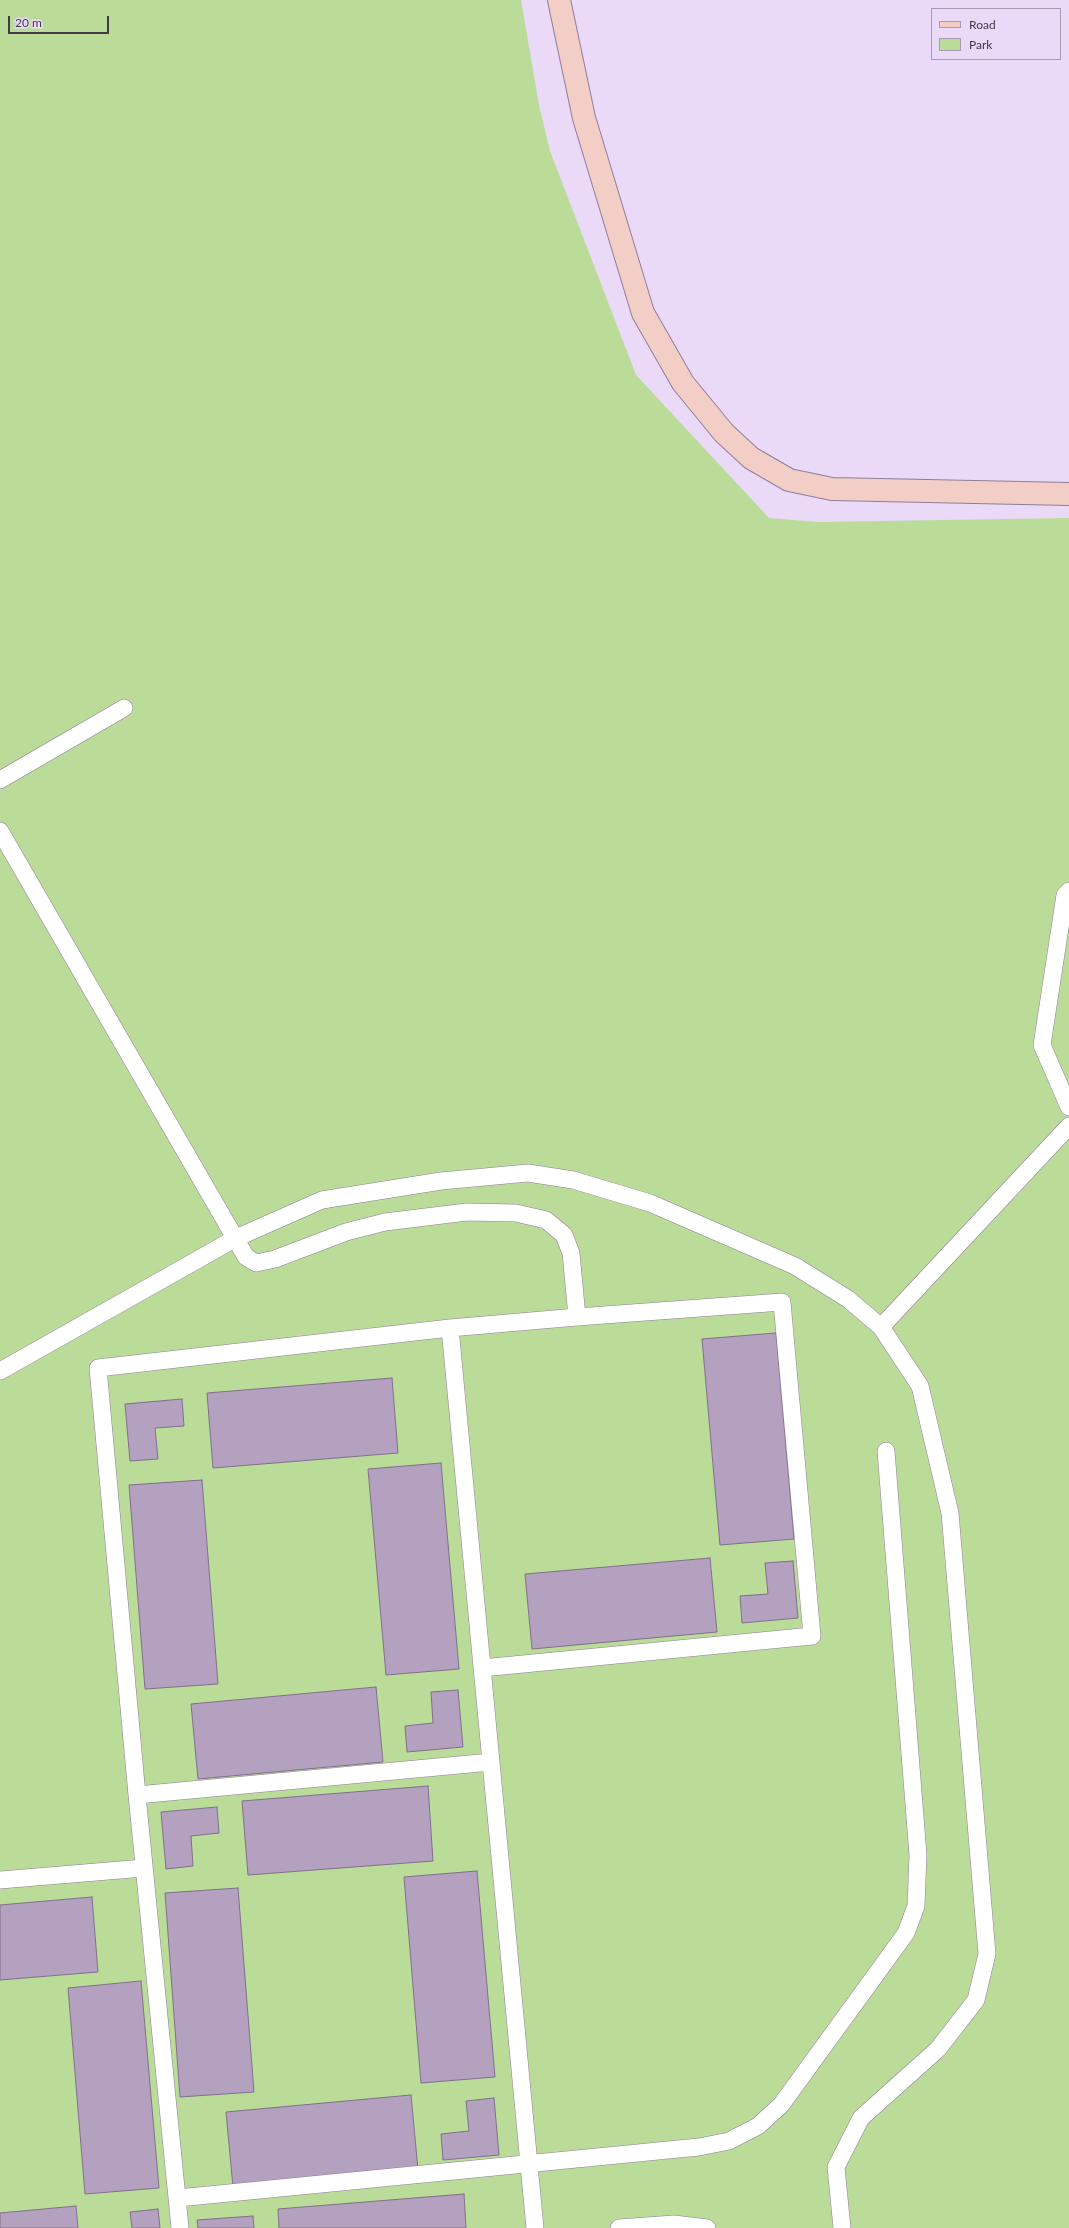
<!DOCTYPE html>
<style>
body{margin:0}
#map{position:relative;width:1069px;height:2228px;overflow:hidden;background:#ebd9f8;font-family:Lato,sans-serif}
canvas{display:block}
.legend{position:absolute;left:931px;top:8px;width:130px;height:52px;box-sizing:border-box;background:#ebd9f8;border:1px solid #a799b1;margin:0;padding:5px 7px;list-style:none;font-size:12px;color:#413a46}
.legend li{display:flex;align-items:center;gap:8px;height:20px}
.legend b{width:20px;border:1px solid #a799b1}
.scale{position:absolute;left:8px;top:16px;width:101px;height:18px;box-sizing:border-box;border:2px solid #413a46;border-top:0;padding-left:5px;font-size:12px;line-height:14px;white-space:nowrap;color:#413a46;-webkit-text-stroke:3px #ebd9f8;paint-order:stroke}
</style>
<div id="map">
<canvas width="1069" height="2228"></canvas>
<ul class="legend">
<li><b style="height:5px;background:#f2cec7"></b>Road</li>
<li><b style="height:11px;background:#badc98"></b>Park</li>
</ul>
<div class="scale">20 m</div>
</div>
<script>
const context = document.querySelector('canvas').getContext('2d');
context.lineJoin = 'round';
function fillPath(path, color) { context.fillStyle = color; context.fill(path, 'evenodd'); }
const toPath = rows => new Path2D(rows.map(r => 'M' + r).join(''));
function strokePath(path, color, width, dash) { context.strokeStyle = color; context.lineWidth = width; context.lineCap = dash ? 'butt' : 'round'; context.setLineDash(dash || []); context.stroke(path); }
fillPath(toPath([
 [0,0,521,0,539,105,550,151,636,375,769,518,818,522,1069,518,1069,2228,0,2228]
]), '#badc98');
const building = toPath([
 [776,1333,794,1539,720,1545,702,1339,776,1333],
 [392,1378,398,1453,213,1468,207,1393,392,1378],
 [182,1399,184,1426,155,1428,158,1459,130,1461,125,1404,182,1399],
 [441,1463,459,1669,386,1675,368,1469,441,1463],
 [202,1480,218,1684,145,1689,129,1485,202,1480],
 [710,1558,717,1632,532,1649,525,1574,710,1558],
 [793,1561,798,1618,742,1623,740,1596,768,1594,765,1563,793,1561],
 [376,1687,383,1762,198,1779,191,1704,376,1687],
 [458,1690,463,1747,407,1752,405,1726,433,1723,431,1692,458,1690],
 [428,1786,433,1861,248,1875,242,1801,428,1786],
 [217,1807,219,1833,191,1836,193,1866,166,1869,161,1812,217,1807],
 [477,1871,495,2077,421,2083,404,1877,477,1871],
 [238,1888,254,2092,180,2097,165,1893,238,1888],
 [92,1897,98,1972,0,1980,0,1905,92,1897],
 [141,1981,159,2188,85,2194,68,1988,141,1981],
 [411,2095,418,2170,233,2187,226,2112,411,2095],
 [494,2098,499,2155,443,2160,441,2134,469,2131,466,2101,494,2098],
 [464,2194,466,2228,279,2228,278,2209,464,2194],
 [76,2206,78,2228,0,2228,0,2213,76,2206],
 [158,2209,160,2228,132,2228,130,2212,158,2209],
 [253,2216,254,2228,198,2228,197,2220,253,2216]
]);
fillPath(building, '#b3a1bf');
strokePath(building, '#81708b', 1);
const lane = toPath([
 [0,780,124,708],
 [0,831,246,1257,256,1263,275,1259,346,1232,385,1222,467,1212,516,1213,546,1220,564,1235,571,1253,577,1317],
 [1069,891,1065,895,1042,1045,1069,1107],
 [881,1327,1069,1126],
 [450,1328,577,1317,782,1302,812,1636,482,1668],
 [0,1371,236,1238,322,1200,441,1181,528,1173,573,1180,650,1203,795,1266,848,1299,881,1327,920,1386,950,1513,987,1954,976,2000,938,2049,861,2118,836,2167,842,2228],
 [137,1795,491,1762],
 [0,1880,144,1868],
 [178,2198,699,2147,729,2141,758,2126,781,2105,906,1933,916,1906,918,1855,886,1451],
 [180,2228,137,1795,98,1368,450,1328,535,2228],
 [619,2228,674,2224,707,2228]
]);
const secondary = toPath([
 [559,0,584,118,643,313,683,383,724,433,751,458,789,480,832,489,1069,494]
]);
strokePath(lane, '#8f7e9a', 18);
strokePath(secondary, '#8f7e9a', 24);
strokePath(lane, '#fff', 17);
strokePath(secondary, '#f2cec7', 22);
</script>
